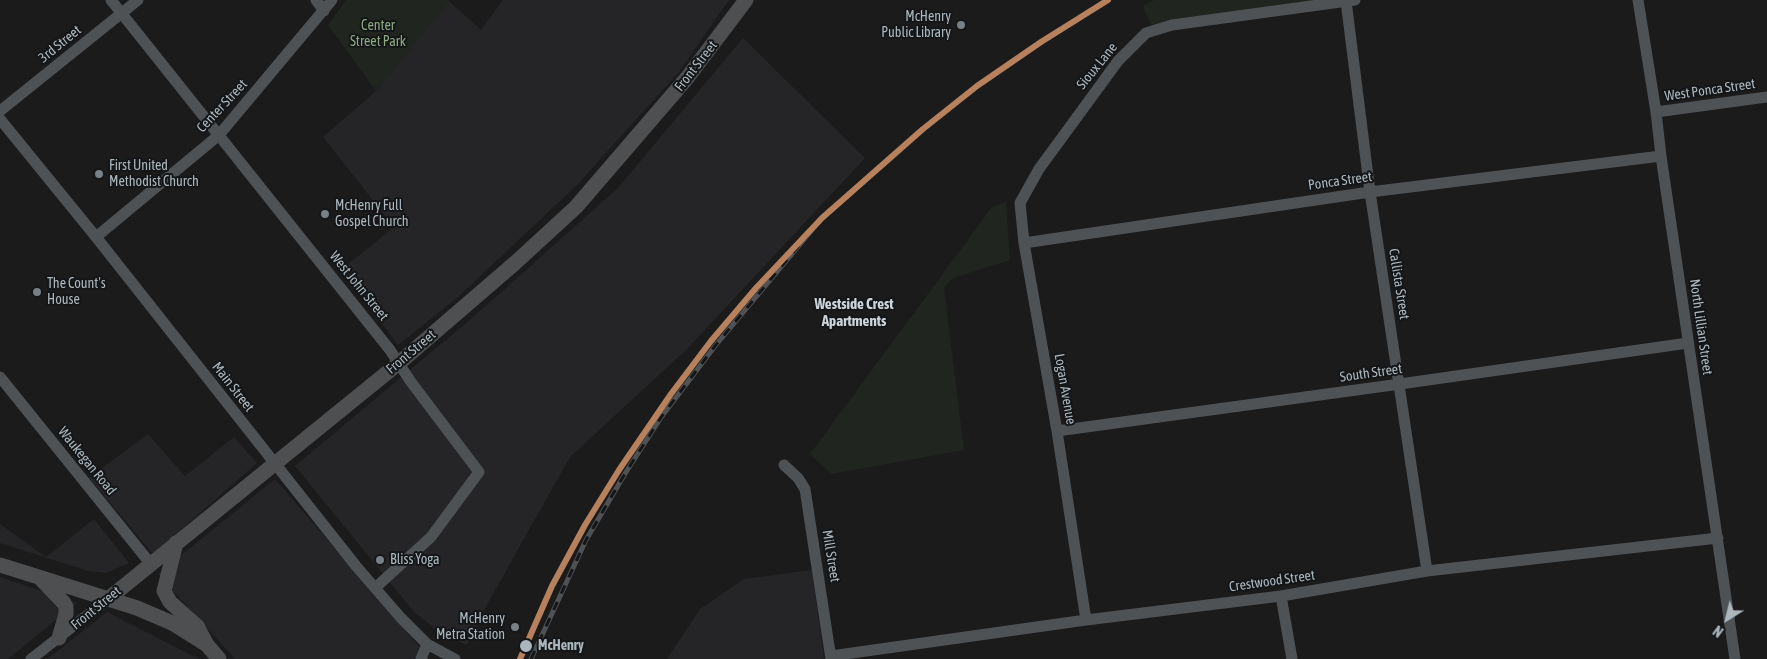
<!DOCTYPE html>
<style>
body{margin:0}
#map{position:relative;width:1767px;height:659px;overflow:hidden;background:#1b1b1c;font-family:"Asap Condensed",sans-serif}
canvas{display:block}
.north{position:absolute;left:1702px;top:594px;width:50px;height:50px;-webkit-text-stroke:4px #151618;paint-order:stroke;rotate:216deg;font-size:14px;font-weight:700;line-height:20px;text-align:center;color:#acb7bd}
.north::after{content:'';display:block;margin:auto;width:18px;height:22px;background:#acb7bd;clip-path:polygon(50% 0,100% 100%,50% 72%,0 100%)}
</style>
<div id="map">
<canvas width="1767" height="659"></canvas>
<div class="north">N</div>
</div>
<script>
const context = document.querySelector('canvas').getContext('2d');
context.lineJoin = 'round';
function fillPath(path, color) { context.fillStyle = color; context.fill(path, 'evenodd'); }
const toPath = rows => new Path2D(rows.map(r => 'M' + r).join(''));
function strokePath(path, color, width, dash) { context.strokeStyle = color; context.lineWidth = width; context.lineCap = dash ? 'butt' : 'round'; context.setLineDash(dash || []); context.stroke(path); }
function label(font, color, halo, rows, align = 'center') {
  context.font = font + ' "Asap Condensed",sans-serif'; context.lineWidth = 4; context.setLineDash([]); context.textBaseline = 'middle'; context.strokeStyle = halo; context.fillStyle = color; for (const [text, x, y, turn = 0] of rows) {
    context.save(); context.translate(x, y); context.rotate((+turn || 0) * Math.PI / 180); context.textAlign = isNaN(turn) ? turn : align; if (halo) context.strokeText(text, 0, 0); context.fillText(text, 0, 0); context.restore();
  }
}
fillPath(toPath([
 [503,0,729,0,679,72,576,186,457,298,398,345,341,270,394,227,323,137,376,91,449,1,481,30],
 [743,38,865,158,687,349,570,457,484,610,467,645,441,633,414,612,295,466,472,318,618,188],
 [148,434,185,476,234,437,257,463,153,554,89,478],
 [275,479,429,658,430,659,235,659,158,574],
 [94,519,129,563,106,573,88,571,0,543,0,524,46,557],
 [812,570,824,659,667,659,700,609,744,579],
 [0,577,77,603,8,659,0,659],
 [107,612,199,659,47,659]
]), '#252528');
fillPath(toPath([
 [346,0,450,0,376,91,328,25],
 [1154,0,1321,0,1151,25,1143,6],
 [1006,202,1010,260,953,278,944,288,964,450,831,474,810,454,992,207]
]), '#20261f');
strokePath(toPath([
 [111,0,390,350,411,382,479,472,431,537,375,588],
 [316,0,324,11],
 [1638,0,1656,112,1661,156,1735,659],
 [1346,1,1370,192,1427,571],
 [0,111,138,0],
 [1656,112,1767,97],
 [0,119,96,237,356,566,401,618,427,644,455,659],
 [96,237,219,135,332,0],
 [1024,243,1370,192,1661,156],
 [0,377,150,563],
 [1057,431,1400,384,1688,343],
 [784,465,798,478,805,489,831,659],
 [1281,596,1292,659],
 [1086,620,1057,431,1024,243,1020,203,1039,169,1118,61,1146,33,1172,25,1355,0],
 [831,656,1086,620,1281,596,1427,571,1718,538],
 [31,659,108,599],
 [421,659,427,644]
]), '#4f5255', 11);
strokePath(toPath([
 [176,543,164,591,170,602,197,626,207,645],
 [0,565,137,608,172,623,207,645,219,659],
 [40,578,64,603,66,607,66,614,59,638],
 [108,599,399,363,515,263,576,207,687,78,746,0]
]), '#4d4f50', 15);
const rail = toPath([
 [531,659,586,540,626,472,662,416,715,346,822,218]
]);
strokePath(rail, '#4f5254', 5);
strokePath(rail, '#151618', 3, [9]);
strokePath(toPath([
 [520,659,552,586,585,525,619,470,671,394,711,341,756,288,822,218,923,129,977,86,1041,42,1108,0]
]), '#b6815c', 6);
for (const [x, y, r, color] of [
 [961,25,5,"#798085"],
 [99,174,5,"#798085"],
 [325,214,5,"#798085"],
 [37,292,5,"#798085"],
 [380,560,5,"#798085"],
 [515,627,5,"#798085"],
 [526,646,7,"#acb7bd"]
]) { const dot = new Path2D(); dot.arc(x, y, r, 0, 2 * Math.PI); context.fillStyle = color; context.fill(dot); strokePath(dot, '#151618', 2); }
label('14px', '#acb7bd', '#151618', [
 ["McHenry",951,17,"right"],
 ["Public Library",951,33,"right"],
 ["First United",109,166],
 ["Methodist Church",109,182],
 ["McHenry Full",335,206],
 ["Gospel Church",335,222],
 ["The Count's",47,284],
 ["House",47,300],
 ["Bliss Yoga",390,560],
 ["McHenry",505,619,"right"],
 ["Metra Station",505,635,"right"]
], 'left');
label('14px', '#8ca982', '#151618', [
 ["Center",378,26],
 ["Street Park",378,42]
]);
label('14px', '#acb7bd', '#151618', [
 ["3rd Street",60,44,-39],
 ["Front Street",696,66,-52],
 ["Sioux Lane",1097,66,-51],
 ["West Ponca Street",1710,90,-8],
 ["Center Street",222,106,-47],
 ["Ponca Street",1340,181,-8],
 ["Callista Street",1399,284,81],
 ["West John Street",359,286,51],
 ["North Lillian Street",1701,327,82],
 ["Front Street",411,352,-40],
 ["South Street",1371,373,-8],
 ["Main Street",233,387,52],
 ["Logan Avenue",1065,389,80],
 ["Waukegan Road",87,461,51],
 ["Mill Street",831,556,81],
 ["Crestwood Street",1272,581,-8],
 ["Front Street",96,608,-39]
]);
label('bold 14px', '#acb7bd', '#151618', [
 ["McHenry",538,646]
], 'left');
label('bold 15px', '#cdd4d9', '#151618', [
 ["Westside Crest",854,304],
 ["Apartments",854,321]
]);
</script>
